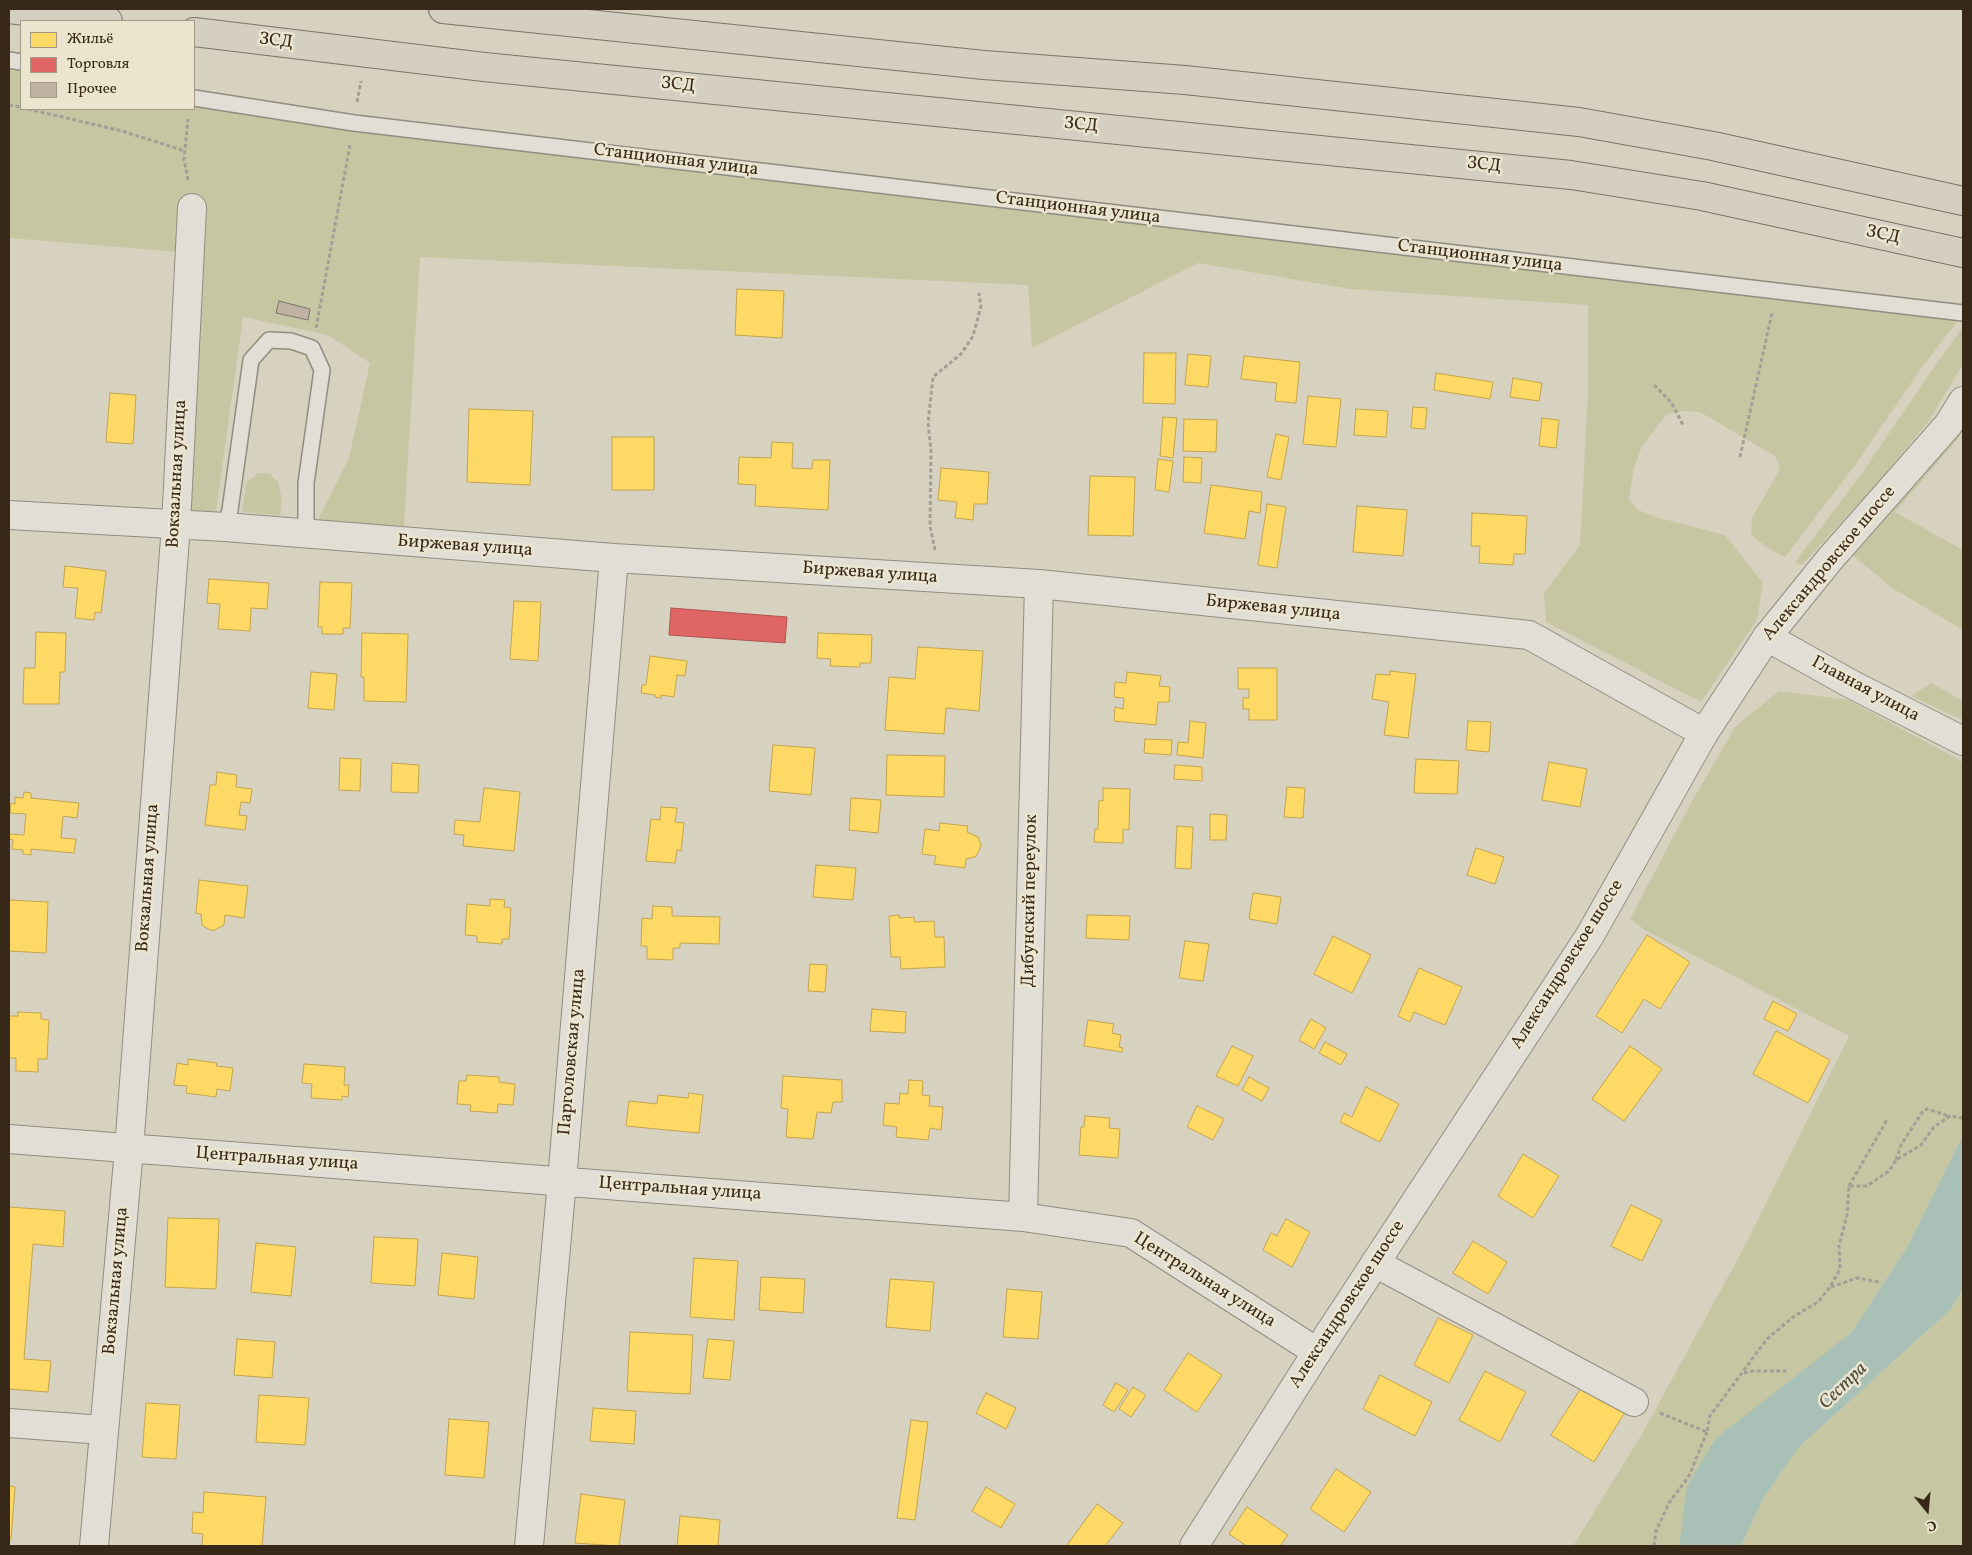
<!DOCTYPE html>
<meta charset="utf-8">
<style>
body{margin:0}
#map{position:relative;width:1972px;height:1555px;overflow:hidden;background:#d7d2c0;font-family:Vollkorn,serif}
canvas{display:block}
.frame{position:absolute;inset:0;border:10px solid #382817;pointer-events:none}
.legend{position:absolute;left:20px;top:20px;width:175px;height:90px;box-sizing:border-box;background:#ebe5d0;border:1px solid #a39986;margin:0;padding:6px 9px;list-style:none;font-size:15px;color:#382817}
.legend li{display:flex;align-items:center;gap:10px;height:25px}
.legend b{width:25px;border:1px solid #a39986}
.north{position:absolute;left:1902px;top:1485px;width:50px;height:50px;-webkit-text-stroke:4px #ebe5d0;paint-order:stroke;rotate:163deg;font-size:14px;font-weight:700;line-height:20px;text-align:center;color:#382817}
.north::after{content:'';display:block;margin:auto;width:18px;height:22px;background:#382817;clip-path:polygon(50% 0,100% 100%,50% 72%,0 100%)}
</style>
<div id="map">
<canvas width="1972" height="1555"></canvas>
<div class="frame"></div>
<ul class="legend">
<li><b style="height:14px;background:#ffd966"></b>Жильё</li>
<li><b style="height:14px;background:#e06666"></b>Торговля</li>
<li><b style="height:14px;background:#c0b3a4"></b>Прочее</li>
</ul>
<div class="north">С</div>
</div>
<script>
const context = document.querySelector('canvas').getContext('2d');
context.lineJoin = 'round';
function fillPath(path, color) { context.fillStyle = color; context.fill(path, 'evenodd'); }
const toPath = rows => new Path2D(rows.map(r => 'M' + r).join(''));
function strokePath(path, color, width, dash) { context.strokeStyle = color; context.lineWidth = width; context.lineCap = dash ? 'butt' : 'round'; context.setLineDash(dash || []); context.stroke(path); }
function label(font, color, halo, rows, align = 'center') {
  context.font = font + ' Vollkorn,serif'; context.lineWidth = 5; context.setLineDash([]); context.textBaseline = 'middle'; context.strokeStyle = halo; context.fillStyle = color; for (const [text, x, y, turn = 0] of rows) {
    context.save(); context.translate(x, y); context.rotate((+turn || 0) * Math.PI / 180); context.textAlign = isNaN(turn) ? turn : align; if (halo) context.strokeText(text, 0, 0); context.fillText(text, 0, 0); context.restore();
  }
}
fillPath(toPath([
 [9,58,21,61,21,109,194,109,194,98,1959,319,1920,370,1856,464,1785,557,1768,548,1751,535,1752,518,1780,469,1775,456,1700,412,1681,411,1667,414,1642,446,1634,468,1629,499,1638,510,1656,517,1725,535,1763,583,1757,620,1701,702,1546,622,1544,593,1580,545,1588,390,1588,305,1350,289,1198,263,1032,348,1028,285,420,257,403,542,310,535,349,458,370,363,328,335,243,317,216,511,219,527,179,525,190,253,9,238],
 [1963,327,1963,364,1928,422,1879,481,1802,565,1795,562,1865,469,1927,377],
 [1963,401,1963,430,1958,439,1895,512,1963,550,1963,630,1892,588,1842,546],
 [258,473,270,474,278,482,282,500,280,515,242,512,246,483],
 [1931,683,1963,701,1963,720,1911,696],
 [1779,691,1848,700,1963,762,1963,1135,1908,1246,1851,1333,1797,1377,1688,1486,1679,1546,1573,1546,1642,1434,1746,1244,1849,1036,1645,930,1630,919,1692,801,1736,726],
 [1963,1288,1963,1546,1741,1546,1763,1499,1799,1447,1951,1309]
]), '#c6c6a2');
fillPath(toPath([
 [1963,1135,1963,1288,1951,1309,1799,1447,1763,1499,1741,1546,1679,1546,1687,1486,1715,1439,1851,1333,1908,1246]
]), '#a8c0b6');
const homes = toPath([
 [737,289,784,291,782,338,735,335,737,289],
 [1144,353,1176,353,1175,404,1143,403,1144,353],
 [1188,354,1211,356,1208,387,1185,385,1188,354],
 [1244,356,1300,362,1296,403,1275,401,1277,383,1241,379,1244,356],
 [1436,373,1493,382,1490,399,1434,390,1436,373],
 [1513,378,1542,383,1539,401,1510,397,1513,378],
 [110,393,136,395,133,444,106,442,110,393],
 [1308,396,1341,399,1336,447,1303,444,1308,396],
 [1413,407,1427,408,1425,429,1411,428,1413,407],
 [469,409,533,411,530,485,467,482,469,409],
 [1356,409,1388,411,1386,437,1354,435,1356,409],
 [1163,417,1177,418,1173,458,1160,456,1163,417],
 [1542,418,1559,420,1556,448,1539,446,1542,418],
 [1184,419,1217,420,1216,452,1183,451,1184,419],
 [1276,434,1289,437,1281,480,1267,477,1276,434],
 [612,437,654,437,654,490,612,490,612,437],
 [772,442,793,443,792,468,812,469,813,460,830,460,828,510,755,506,756,485,738,484,739,457,771,458,772,442],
 [1184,457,1202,458,1201,483,1183,482,1184,457],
 [1158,459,1173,461,1169,492,1155,490,1158,459],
 [941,468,989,472,987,504,974,504,973,520,955,518,957,502,938,500,941,468],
 [1090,476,1135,477,1133,536,1088,535,1090,476],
 [1211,485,1262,492,1260,513,1249,511,1245,539,1204,533,1211,485],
 [1267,504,1286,507,1277,568,1258,565,1267,504],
 [1357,506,1407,510,1403,556,1353,552,1357,506],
 [1472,513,1527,516,1525,554,1514,554,1513,565,1479,563,1480,546,1471,546,1472,513],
 [65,566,106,571,101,613,95,612,94,620,75,618,78,588,63,587,65,566],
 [209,579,269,583,267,609,251,608,250,631,218,629,220,604,207,603,209,579],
 [320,582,352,583,350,628,343,628,343,634,322,634,322,627,318,627,320,582],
 [514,601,541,602,538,661,510,659,514,601],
 [36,632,66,633,65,672,60,672,59,704,23,704,24,668,35,668,36,632],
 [362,633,408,634,406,702,364,701,364,677,361,677,362,633],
 [818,633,872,635,871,663,860,663,860,667,830,666,831,659,817,658,818,633],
 [918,647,983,651,979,711,946,708,944,734,885,730,889,677,915,679,918,647],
 [650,656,687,661,685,676,677,675,674,697,661,695,661,698,655,697,655,695,641,693,642,685,646,685,650,656],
 [1238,668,1277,668,1277,720,1249,720,1249,709,1243,709,1243,698,1249,698,1249,689,1238,689,1238,668],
 [1390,671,1416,674,1408,738,1384,735,1389,702,1372,699,1376,674,1390,675,1390,671],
 [311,672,337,674,334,710,308,708,311,672],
 [1127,672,1161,676,1159,686,1170,687,1169,702,1158,702,1156,725,1114,721,1115,707,1123,709,1124,698,1114,697,1115,682,1126,683,1127,672],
 [1190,721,1206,723,1203,758,1177,755,1178,742,1188,743,1190,721],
 [1468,721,1491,722,1489,752,1466,750,1468,721],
 [1145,739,1172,740,1171,755,1144,753,1145,739],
 [773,745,815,748,811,795,769,791,773,745],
 [887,755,945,756,944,797,886,795,887,755],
 [340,758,361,759,360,791,339,790,340,758],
 [1416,759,1459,761,1457,794,1414,793,1416,759],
 [1549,762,1587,769,1580,807,1542,800,1549,762],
 [392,763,419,765,418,793,391,792,392,763],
 [1175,765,1202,767,1202,781,1174,779,1175,765],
 [217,772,237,775,236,787,252,789,250,803,241,802,239,815,247,816,245,830,205,825,210,785,216,785,217,772],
 [1287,787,1305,788,1303,818,1284,817,1287,787],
 [484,788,520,792,514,851,463,846,464,835,454,834,455,820,480,822,484,788],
 [1103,788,1130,789,1129,830,1123,829,1123,843,1094,842,1095,829,1098,829,1099,800,1103,801,1103,788],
 [24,792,31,793,31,798,79,803,77,818,63,816,61,838,76,839,74,853,31,849,31,855,23,854,23,850,12,849,13,840,9,839,9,834,24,835,26,814,10,813,11,803,15,804,15,797,23,798,24,792],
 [851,798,881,800,878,833,849,830,851,798],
 [661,807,677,808,675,822,684,823,681,851,677,850,675,863,646,861,651,819,660,820,661,807],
 [1210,814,1227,815,1226,840,1210,840,1210,814],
 [940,823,968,826,967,832,978,837,981,845,979,851,975,857,966,859,965,868,934,864,936,856,922,854,925,829,939,831,940,823],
 [1177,826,1193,827,1191,869,1175,868,1177,826],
 [1476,848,1504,857,1495,884,1467,875,1476,848],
 [816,865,856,868,853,900,813,897,816,865],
 [199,880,248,886,244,918,225,915,224,925,215,930,210,930,202,925,201,914,196,913,199,880],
 [1253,893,1281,897,1277,924,1249,919,1253,893],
 [490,899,505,900,504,907,511,908,509,939,502,939,502,944,477,942,477,936,465,935,467,904,490,906,490,899],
 [9,900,48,902,46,953,9,951,9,900],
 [653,906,672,907,672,916,720,917,719,944,680,943,680,948,673,948,673,960,647,959,647,946,641,946,642,918,652,919,653,906],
 [899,915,899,918,914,917,914,922,934,921,935,937,944,937,945,967,901,969,900,957,891,957,889,916,899,915],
 [1087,915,1130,916,1129,940,1086,938,1087,915],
 [1647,935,1690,962,1660,1009,1644,999,1622,1033,1596,1016,1647,935],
 [1333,936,1371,955,1352,993,1314,974,1333,936],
 [1185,941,1209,944,1203,981,1179,978,1185,941],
 [810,964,827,965,825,992,808,991,810,964],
 [1419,968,1462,987,1445,1025,1414,1012,1410,1022,1398,1016,1419,968],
 [1773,1001,1797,1014,1788,1031,1764,1019,1773,1001],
 [872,1009,906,1012,905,1033,870,1031,872,1009],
 [18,1012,41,1013,41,1019,49,1020,47,1059,38,1059,38,1072,16,1071,16,1058,9,1058,9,1016,18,1016,18,1012],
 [1311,1019,1326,1028,1314,1049,1299,1040,1311,1019],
 [1088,1020,1114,1024,1112,1033,1121,1035,1119,1047,1123,1048,1122,1052,1084,1046,1088,1020],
 [1776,1031,1830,1060,1808,1103,1753,1074,1776,1031],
 [1325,1042,1347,1054,1341,1065,1319,1053,1325,1042],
 [1232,1046,1253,1056,1238,1086,1216,1076,1232,1046],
 [1630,1046,1662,1069,1624,1121,1592,1099,1630,1046],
 [188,1059,217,1063,216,1066,233,1068,230,1091,217,1089,216,1097,186,1093,187,1086,174,1085,177,1063,188,1065,188,1059],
 [304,1064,345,1067,344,1085,349,1085,348,1097,342,1096,342,1100,311,1098,312,1084,302,1083,304,1064],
 [467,1075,499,1077,499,1082,515,1084,513,1105,498,1104,497,1113,470,1111,471,1105,457,1104,459,1081,466,1081,467,1075],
 [783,1076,842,1080,842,1102,833,1102,831,1113,817,1112,813,1139,786,1137,788,1109,781,1108,783,1076],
 [1249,1077,1269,1088,1262,1101,1242,1090,1249,1077],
 [909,1080,923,1081,922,1095,930,1096,929,1106,943,1107,941,1130,930,1128,928,1140,896,1137,897,1127,883,1125,885,1103,899,1104,900,1093,908,1094,909,1080],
 [1366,1087,1399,1104,1380,1142,1340,1122,1344,1113,1352,1117,1366,1087],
 [689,1093,703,1095,699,1133,626,1126,629,1101,657,1104,658,1095,688,1098,689,1093],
 [1197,1106,1224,1119,1213,1140,1187,1127,1197,1106],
 [1085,1116,1110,1118,1109,1128,1120,1129,1118,1158,1079,1155,1081,1127,1084,1127,1085,1116],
 [1523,1154,1559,1176,1533,1218,1498,1196,1523,1154],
 [1631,1205,1662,1220,1642,1261,1611,1246,1631,1205],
 [9,1207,65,1211,63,1247,33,1244,24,1359,51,1361,48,1392,9,1389,9,1207],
 [168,1218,219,1219,216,1289,165,1287,168,1218],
 [1286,1219,1310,1232,1292,1267,1263,1250,1271,1233,1277,1236,1286,1219],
 [374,1237,418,1239,415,1286,371,1283,374,1237],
 [1473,1241,1507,1262,1488,1294,1453,1273,1473,1241],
 [256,1243,296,1247,291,1296,251,1292,256,1243],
 [442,1253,478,1257,474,1299,438,1295,442,1253],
 [694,1258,738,1261,734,1320,690,1317,694,1258],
 [761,1277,805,1279,803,1313,759,1310,761,1277],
 [890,1279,934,1282,930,1331,886,1327,890,1279],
 [1007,1289,1042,1292,1038,1339,1003,1337,1007,1289],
 [1438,1318,1473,1335,1449,1383,1414,1365,1438,1318],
 [630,1332,693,1335,690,1394,627,1391,630,1332],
 [237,1339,275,1342,272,1378,234,1375,237,1339],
 [708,1339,734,1341,730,1380,703,1378,708,1339],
 [1188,1353,1222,1375,1197,1412,1164,1390,1188,1353],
 [1485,1371,1526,1392,1500,1442,1459,1420,1485,1371],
 [1380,1375,1432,1402,1415,1436,1363,1409,1380,1375],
 [1585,1382,1627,1409,1594,1462,1551,1435,1585,1382],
 [1116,1383,1128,1390,1114,1412,1103,1405,1116,1383],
 [1133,1387,1146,1395,1131,1417,1119,1409,1133,1387],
 [986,1393,1016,1408,1006,1429,976,1413,986,1393],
 [259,1395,309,1398,305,1445,256,1442,259,1395],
 [146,1403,180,1405,176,1459,142,1457,146,1403],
 [593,1408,636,1411,634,1444,590,1441,593,1408],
 [449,1419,489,1422,484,1478,445,1475,449,1419],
 [911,1420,928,1422,915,1520,897,1518,911,1420],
 [1336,1469,1371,1492,1344,1532,1310,1509,1336,1469],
 [9,1486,15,1487,11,1539,9,1539,9,1486],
 [986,1487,1015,1504,1001,1528,972,1511,986,1487],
 [204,1492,266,1497,262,1546,202,1546,203,1534,192,1533,193,1512,203,1513,204,1492],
 [581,1494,625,1500,619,1546,575,1543,581,1494],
 [1097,1504,1123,1523,1105,1546,1069,1546,1067,1545,1097,1504],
 [1247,1507,1288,1535,1280,1546,1247,1546,1229,1534,1247,1507],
 [680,1516,720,1520,718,1546,677,1546,680,1516]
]);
fillPath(homes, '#ffd966');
strokePath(homes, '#c3a44e', 1);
const shops = toPath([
 [671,608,787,617,785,643,669,635,671,608]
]);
fillPath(shops, '#e06666');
strokePath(shops, '#ae534e', 1);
const building = toPath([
 [279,301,310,309,308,320,276,313,279,301]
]);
fillPath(building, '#c0b3a4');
strokePath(building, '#7a7469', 1);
const service = toPath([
 [9,60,21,62],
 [194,98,354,123,1963,313],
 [225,527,230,510,251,360,269,340,291,341,312,348,322,370,306,483,306,535]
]);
const minor = toPath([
 [9,515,225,527,614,558,1039,584,1529,635,1704,733],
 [1767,637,1851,684,1963,741],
 [9,1139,1023,1217,1131,1233,1317,1352],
 [1023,1217,1039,584],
 [1375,1263,1634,1402],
 [9,1423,103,1430],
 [94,1546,129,1149,176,525,192,208],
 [529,1546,562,1181,614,558]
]);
const tertiary = toPath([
 [1194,1546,1317,1352,1589,937,1704,733,1767,637,1830,559,1948,425,1963,401]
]);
const motorway = toPath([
 [9,9,108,21],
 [443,9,984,65,1185,80,1579,122,1713,146,1963,201],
 [194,32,484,67,1571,175,1702,196,1963,253]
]);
strokePath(service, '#918c7f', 18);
strokePath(minor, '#918c7f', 30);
strokePath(tertiary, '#918c7f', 30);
strokePath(motorway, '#7a7469', 30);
strokePath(toPath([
 [357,102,361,81],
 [9,105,21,107],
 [28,109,122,131,185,151],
 [188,180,184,159,188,119],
 [316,328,350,145],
 [1654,385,1671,402,1683,425],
 [1740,457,1772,313],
 [935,550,930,526,931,451,928,423,933,377,961,354,973,336,981,306,979,293],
 [1896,1160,1901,1145,1923,1111,1927,1109,1949,1116],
 [1849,1186,1888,1118],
 [1831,1287,1857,1278,1879,1282],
 [1744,1373,1752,1371,1789,1371],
 [1660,1413,1707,1432,1710,1416,1767,1339,1793,1317,1818,1302,1830,1287,1840,1269,1839,1246,1847,1215,1849,1186,1867,1186,1889,1171,1896,1160,1921,1145,1934,1127,1950,1116,1963,1118],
 [1654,1546,1656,1531,1669,1503,1689,1476,1707,1432]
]), '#a39f96', 3, [4, 2.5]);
strokePath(service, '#e0ded5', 15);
strokePath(minor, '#e0ded5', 28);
strokePath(tertiary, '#e0ded5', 28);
strokePath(motorway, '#d4cfc1', 28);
label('18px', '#382817', '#ebe5d0', [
 ["ЗСД",276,42,7],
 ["ЗСД",678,86,6],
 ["ЗСД",1081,126,5],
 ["Станционная улица",676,161,7],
 ["ЗСД",1484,166,6],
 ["Станционная улица",1078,209,7],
 ["ЗСД",1883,236,12],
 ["Станционная улица",1480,257,7],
 ["Вокзальная улица",178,474,-87],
 ["Биржевая улица",465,547,4],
 ["Александровское шоссе",1830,564,-50],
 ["Биржевая улица",870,574,4],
 ["Биржевая улица",1273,609,6],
 ["Главная улица",1865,690,28],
 ["Вокзальная улица",149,878,-86],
 ["Дибунский переулок",1031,901,-89],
 ["Александровское шоссе",1568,965,-58],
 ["Парголовская улица",573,1052,-85],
 ["Центральная улица",277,1160,4],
 ["Центральная улица",680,1190,4],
 ["Вокзальная улица",117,1281,-85],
 ["Центральная улица",1204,1281,32],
 ["Александровское шоссе",1348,1305,-57]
]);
label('italic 19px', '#4f4c3e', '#ebe5d0', [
 ["Сестра",1844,1387,-44]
]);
</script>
